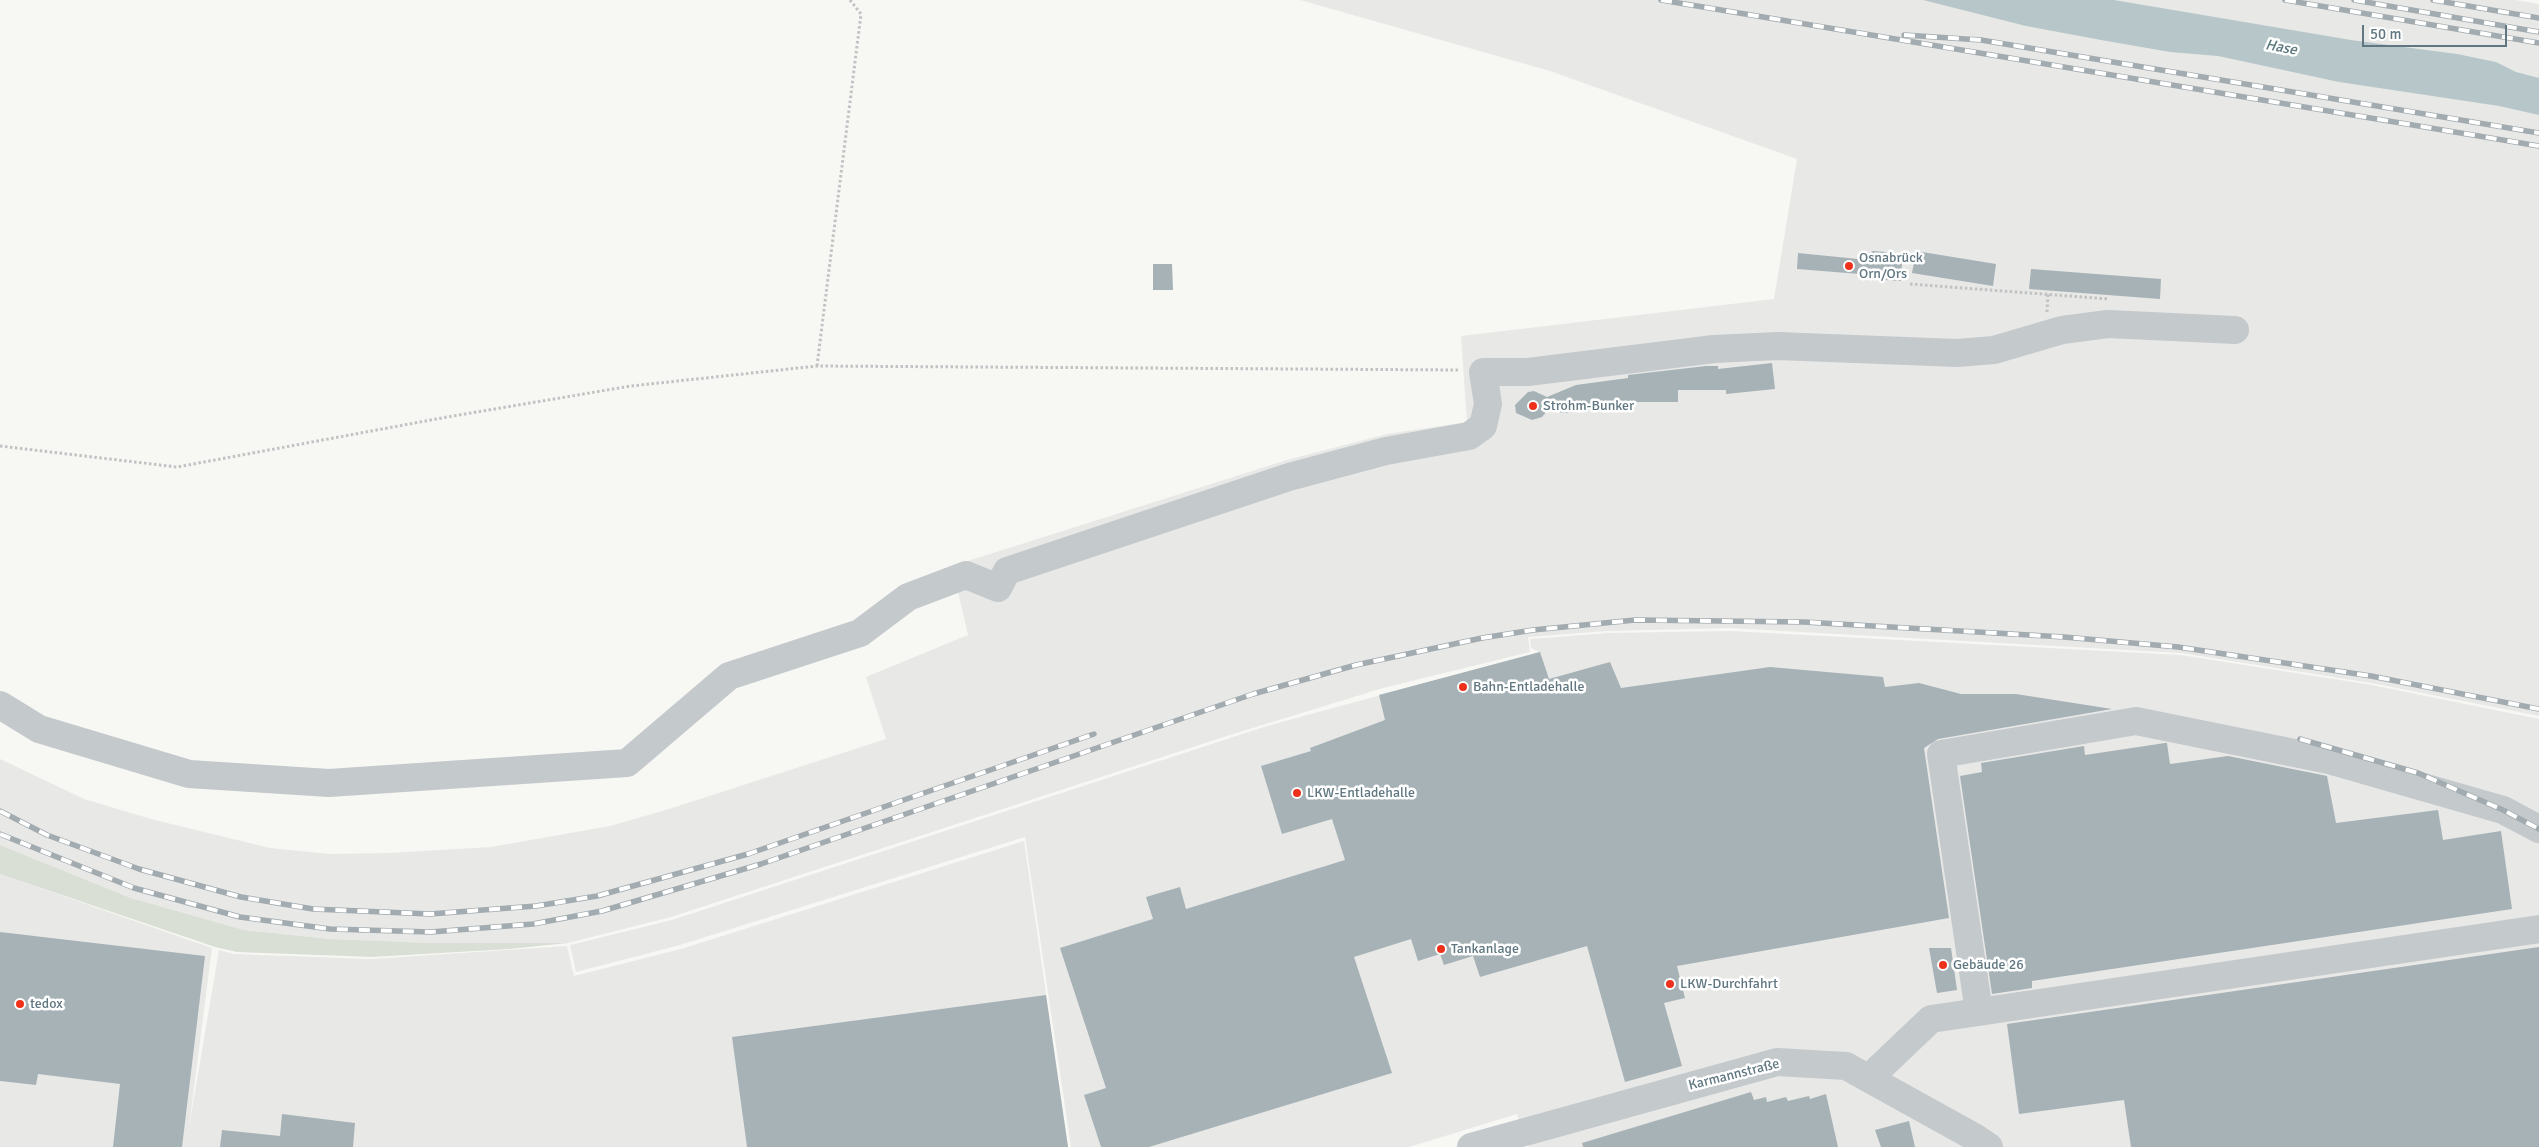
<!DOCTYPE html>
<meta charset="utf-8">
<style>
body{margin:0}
#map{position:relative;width:2539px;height:1147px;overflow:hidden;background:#f7f7f4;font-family:Signika,sans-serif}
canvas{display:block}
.scale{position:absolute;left:2362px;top:25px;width:145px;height:22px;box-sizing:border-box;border:2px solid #607781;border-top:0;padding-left:6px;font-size:15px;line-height:18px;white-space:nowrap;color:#607781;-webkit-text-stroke:4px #fff;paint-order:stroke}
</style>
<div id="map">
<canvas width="2539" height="1147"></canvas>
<div class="scale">50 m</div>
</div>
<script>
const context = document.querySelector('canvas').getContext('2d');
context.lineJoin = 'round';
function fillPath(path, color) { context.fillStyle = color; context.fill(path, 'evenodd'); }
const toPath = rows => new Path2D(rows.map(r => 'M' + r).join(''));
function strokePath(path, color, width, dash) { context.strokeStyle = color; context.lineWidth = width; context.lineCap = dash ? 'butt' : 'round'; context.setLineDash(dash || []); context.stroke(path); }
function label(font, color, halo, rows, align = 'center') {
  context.font = font + ' Signika,sans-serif'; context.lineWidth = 5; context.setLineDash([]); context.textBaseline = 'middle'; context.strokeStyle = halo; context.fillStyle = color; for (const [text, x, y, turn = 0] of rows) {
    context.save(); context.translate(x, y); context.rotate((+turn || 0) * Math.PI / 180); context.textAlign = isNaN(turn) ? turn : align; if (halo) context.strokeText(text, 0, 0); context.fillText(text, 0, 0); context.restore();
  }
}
fillPath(toPath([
 [1300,0,2515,0,2539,4,2539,716,2371,683,2181,653,1729,628,1607,631,1528,637,1530,652,1383,688,1230,735,671,917,568,943,432,943,330,939,244,930,131,898,0,845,0,759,84,799,151,819,270,848,330,854,389,853,491,847,610,826,669,809,886,739,866,677,968,635,952,566,1287,460,1387,434,1467,422,1461,336,1774,299,1797,159,1550,71],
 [1730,631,2181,655,2372,685,2539,719,2539,1147,1529,1147,1517,1114,1409,1147,1071,1147,1025,837,680,945,576,972,570,945,672,920,1267,726,1539,652,1531,648,1530,639,1608,633],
 [1024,841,1068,1147,0,1147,0,874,212,948,189,1127,219,950,234,954,371,959,567,946,574,976,681,949]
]), '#e8e8e7');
fillPath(toPath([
 [0,845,131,898,244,930,330,939,432,943,568,943,509,949,372,957,237,952,215,947,0,874]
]), '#d9dfd4');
fillPath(toPath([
 [1923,0,2114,0,2351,40,2457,54,2496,62,2516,72,2539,78,2539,115,2499,106,2339,82,2218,56,2170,52,2101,40,2026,26]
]), '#b7c7c9');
fillPath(toPath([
 [1872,251,1887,252,1890,262,1902,262,1901,281,1885,280,1885,276,1797,269,1798,253,1868,260],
 [1916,251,1996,264,1993,286,1912,273],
 [1153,264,1172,264,1173,290,1153,290],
 [2031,269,2161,279,2160,299,2029,289],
 [1772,363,1775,389,1726,394,1726,390,1678,390,1678,402,1612,402,1613,407,1565,413,1548,410,1542,417,1532,420,1516,413,1515,405,1528,392,1534,391,1547,397,1576,385,1628,378,1628,375,1706,366,1718,366,1718,369],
 [1540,652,1549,679,1610,662,1621,688,1770,667,1883,677,1885,687,1919,683,1961,694,2016,694,2112,709,1938,739,1924,748,1949,918,1677,966,1685,998,1664,1003,1682,1066,1625,1082,1587,946,1480,977,1473,956,1444,965,1440,954,1418,961,1411,939,1354,957,1392,1073,1149,1147,1101,1147,1084,1095,1106,1088,1060,948,1153,919,1146,897,1180,887,1186,909,1345,860,1332,819,1282,834,1261,766,1311,751,1310,748,1385,720,1379,695],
 [2165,743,2167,743,2170,764,2228,756,2327,776,2336,823,2438,810,2443,840,2501,831,2512,909,2032,981,2032,988,1992,994,1960,776,1982,772,1981,763,2084,746,2085,755],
 [0,932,205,956,182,1147,113,1147,120,1084,38,1074,36,1085,0,1081],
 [2539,947,2539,1147,2131,1147,2124,1100,2019,1114,2007,1024],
 [1929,948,1951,948,1957,990,1937,993],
 [1046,995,1068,1147,747,1147,732,1037],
 [1751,1092,1754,1100,1766,1097,1767,1102,1786,1097,1788,1101,1809,1096,1810,1099,1826,1094,1838,1147,1583,1147,1582,1143],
 [282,1114,355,1123,353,1147,220,1147,222,1130,280,1136],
 [1909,1121,1915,1147,1881,1147,1875,1130]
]), '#a6b2b6');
strokePath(toPath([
 [1910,284,2109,299],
 [2047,312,2048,294],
 [817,366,861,14,850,0],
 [0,446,177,467,447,417,631,386,817,366,1460,370]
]), '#c0c2c4', 3, [2.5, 2.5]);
strokePath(toPath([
 [0,705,39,729,189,774,329,783,627,763,729,676,860,633,908,597,966,575,998,588,1007,571,1289,477,1386,451,1469,436,1483,426,1488,404,1483,372,1528,372,1714,349,1778,346,1957,353,1994,350,2062,330,2108,324,2235,330],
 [1979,1012,1941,754,2136,721,2329,760,2503,810,2539,829],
 [1869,1078,1931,1019,2539,929],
 [1471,1147,1777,1062,1846,1066,1976,1138,1989,1147]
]), '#c4c9cc', 28);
const rail = toPath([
 [1661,0,2539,146],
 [2285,0,2539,43],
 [2354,0,2539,32],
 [2433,0,2539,18],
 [1904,35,1981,40,2539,133],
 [2300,739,2418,773,2503,810,2539,829],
 [0,811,47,835,139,869,241,897,313,909,430,914,536,906,597,896,748,854,1094,734],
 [0,834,134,888,240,917,330,929,431,932,533,924,602,911,761,864,1253,694,1356,665,1482,638,1533,630,1635,620,1804,622,2064,637,2178,647,2371,676,2539,709]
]);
strokePath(rail, '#a2abaf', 5.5);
strokePath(rail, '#fff', 4, [11]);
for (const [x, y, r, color] of [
 [1849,266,5,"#ef311c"],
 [1533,406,5,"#ef311c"],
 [1463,687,5,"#ef311c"],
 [1297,793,5,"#ef311c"],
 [1441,949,5,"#ef311c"],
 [1943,965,5,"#ef311c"],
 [1670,984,5,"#ef311c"],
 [20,1004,5,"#ef311c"]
]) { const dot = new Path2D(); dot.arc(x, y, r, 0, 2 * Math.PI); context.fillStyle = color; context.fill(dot); strokePath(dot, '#fff', 2); }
label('14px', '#607781', '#fff', [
 ["Osnabrück",1859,258],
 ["Orn/Ors",1859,274],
 ["Strohm-Bunker",1543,406],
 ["Bahn-Entladehalle",1473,687],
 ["LKW-Entladehalle",1307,793],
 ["Tankanlage",1451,949],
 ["Gebäude 26",1953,965],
 ["LKW-Durchfahrt",1680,984],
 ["tedox",30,1004]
], 'left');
label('14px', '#607781', '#fff', [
 ["Karmannstraße",1734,1075,-14]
]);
label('italic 15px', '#5a777c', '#fff', [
 ["Hase",2281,48,10]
]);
</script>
